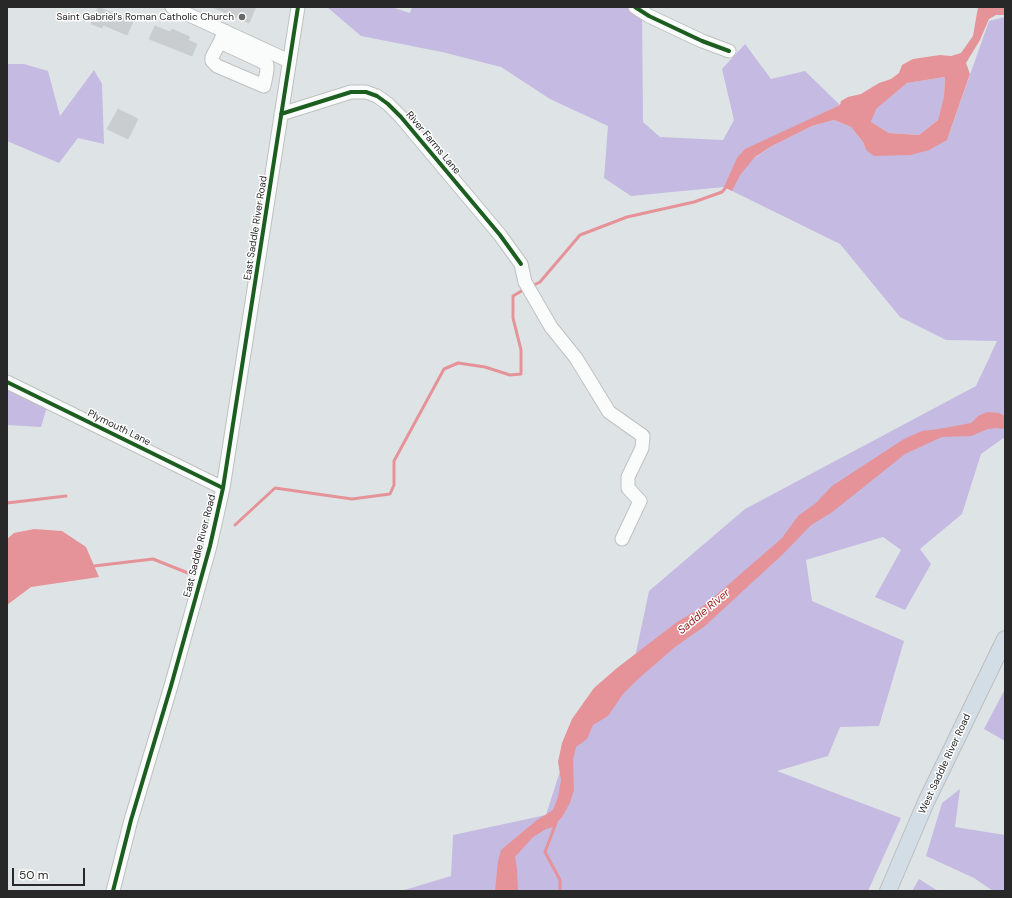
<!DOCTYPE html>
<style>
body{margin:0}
#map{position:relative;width:1012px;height:898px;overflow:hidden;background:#dee4e6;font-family:"DM Sans",sans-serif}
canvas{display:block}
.frame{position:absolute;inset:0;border:8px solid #282828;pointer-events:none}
.scale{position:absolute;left:12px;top:868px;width:73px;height:18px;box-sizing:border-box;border:2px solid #282828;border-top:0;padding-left:5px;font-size:12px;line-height:14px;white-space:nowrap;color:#282828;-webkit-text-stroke:3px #fff;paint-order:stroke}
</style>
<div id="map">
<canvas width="1012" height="898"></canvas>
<div class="frame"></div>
<div class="scale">50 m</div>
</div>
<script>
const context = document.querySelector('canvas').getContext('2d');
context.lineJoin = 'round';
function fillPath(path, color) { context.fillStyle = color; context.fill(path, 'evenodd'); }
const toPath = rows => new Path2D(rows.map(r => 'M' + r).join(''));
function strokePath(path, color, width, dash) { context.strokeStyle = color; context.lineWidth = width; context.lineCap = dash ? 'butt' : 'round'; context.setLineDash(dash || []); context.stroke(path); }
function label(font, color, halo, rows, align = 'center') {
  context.font = font + ' "DM Sans",sans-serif'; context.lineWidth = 3; context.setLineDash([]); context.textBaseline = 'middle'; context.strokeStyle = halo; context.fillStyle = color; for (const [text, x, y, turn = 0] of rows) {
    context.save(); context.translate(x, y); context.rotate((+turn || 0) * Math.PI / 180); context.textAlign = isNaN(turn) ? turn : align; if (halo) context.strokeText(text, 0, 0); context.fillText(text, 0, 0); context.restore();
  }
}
fillPath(toPath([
 [327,7,391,7,410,13,412,7,642,7,643,122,660,137,723,140,734,120,722,69,745,44,771,79,805,71,840,105,756,145,755,158,770,147,812,126,834,120,851,127,863,142,866,150,947,140,989,21,1005,17,1005,437,981,454,962,514,920,549,931,564,905,610,875,597,901,550,883,537,806,560,812,601,904,641,879,726,840,727,828,756,777,771,901,818,868,891,401,891,451,876,453,835,546,815,569,743,634,662,649,591,745,509,976,386,997,341,946,340,900,317,840,244,724,187,631,196,604,178,608,126,550,99,501,67,442,52,361,36],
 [7,64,24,64,48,71,60,116,94,70,102,84,104,144,78,138,59,163,7,141],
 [945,77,944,96,938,120,919,135,889,133,871,122,875,109,907,83],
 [7,388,47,407,41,427,7,425],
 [1005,689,1005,741,984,729],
 [960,789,955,827,1005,835,1005,891,993,891,974,878,926,856,942,803],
 [919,879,938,891,912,891]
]), '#c5bae2');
fillPath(toPath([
 [978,7,1005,7,1005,15,996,15,989,19,980,40,966,63,970,74,947,140,929,150,911,155,874,156,866,150,863,142,851,127,834,120,812,126,770,147,754,158,740,175,732,191,724,187,737,158,745,149,840,105,841,101,848,97,861,94,879,83,891,79,899,73,902,65,913,59,940,55,951,56,961,53,973,36],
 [945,77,944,96,938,120,919,135,889,133,871,122,876,109,907,83],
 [987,412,999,413,1005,416,1005,429,997,428,988,429,971,436,942,437,905,454,831,513,811,525,783,554,705,626,675,647,637,680,623,694,608,716,593,725,587,739,576,747,573,760,574,790,570,803,562,817,553,827,546,829,533,837,515,857,517,869,518,891,495,891,498,861,501,850,537,820,553,810,558,797,561,780,558,762,562,743,572,719,594,688,617,668,677,622,702,607,728,585,782,538,798,516,816,503,832,486,904,439,922,431,939,429,971,423,978,416],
 [34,529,62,531,86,547,99,577,31,587,7,605,7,539,14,533]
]), '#e59398');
strokePath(toPath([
 [532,286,540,282,580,235,627,217,694,202,722,192,727,186],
 [7,503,66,496],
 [235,525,275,488,352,499,390,494,394,485,394,461,444,369,458,363,485,367,510,375,521,374,521,350,513,318,513,296,525,289],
 [94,566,153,559,188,573],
 [556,823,545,852,560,880,560,891]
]), '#e59398', 3);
const building = toPath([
 [98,7,124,18,126,13,135,17,127,35,103,25,102,28,91,24,98,7],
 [212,7,256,7,249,23,212,7],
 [155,26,170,32,172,29,190,37,188,40,197,44,192,56,149,39,155,26],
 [118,109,138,119,128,139,107,129,118,109]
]);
fillPath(building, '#c9cdcf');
strokePath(building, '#cacfd1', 1);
const minor = toPath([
 [172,7,289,61],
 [635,7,649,16,702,41,729,51],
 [220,42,261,61,267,65,267,70,264,86,217,66,212,61,212,57,220,42,225,31],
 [281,114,351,92,366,92,377,96,388,104,401,117,500,235,521,264,525,282,551,327,576,358,609,412,643,436,642,448,628,477,628,488,640,501,622,539],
 [7,382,223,488],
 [113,891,131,820,171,686,210,546,223,488,298,7]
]);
const major = toPath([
 [888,891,926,802,1005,639]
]);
strokePath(minor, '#bfc0c0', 15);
strokePath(major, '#bcbebf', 18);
strokePath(minor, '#fafbfb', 13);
strokePath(major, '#d3dde5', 16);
strokePath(toPath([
 [635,7,649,16,702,41,729,51],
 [281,114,351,92,366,92,377,96,388,104,401,117,500,235,521,264],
 [7,382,223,488],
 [113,891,131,820,171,686,210,546,223,488,298,7]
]), '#1b5e20', 4);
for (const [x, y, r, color] of [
 [242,17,4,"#686a6a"]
]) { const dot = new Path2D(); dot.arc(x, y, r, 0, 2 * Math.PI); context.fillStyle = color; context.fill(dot); strokePath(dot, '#fff', 1.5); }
label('10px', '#282828', '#fff', [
 ["Saint Gabriel's Roman Catholic Church",234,17]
], 'right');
label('10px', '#282828', '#fff', [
 ["River Farms Lane",433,143,50],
 ["East Saddle River Road",256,228,-81],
 ["Plymouth Lane",119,428,26],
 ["East Saddle River Road",200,546,-76],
 ["West Saddle River Road",945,764,-65]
]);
label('italic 11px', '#911613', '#fff', [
 ["Saddle River",704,612,-40]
]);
</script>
